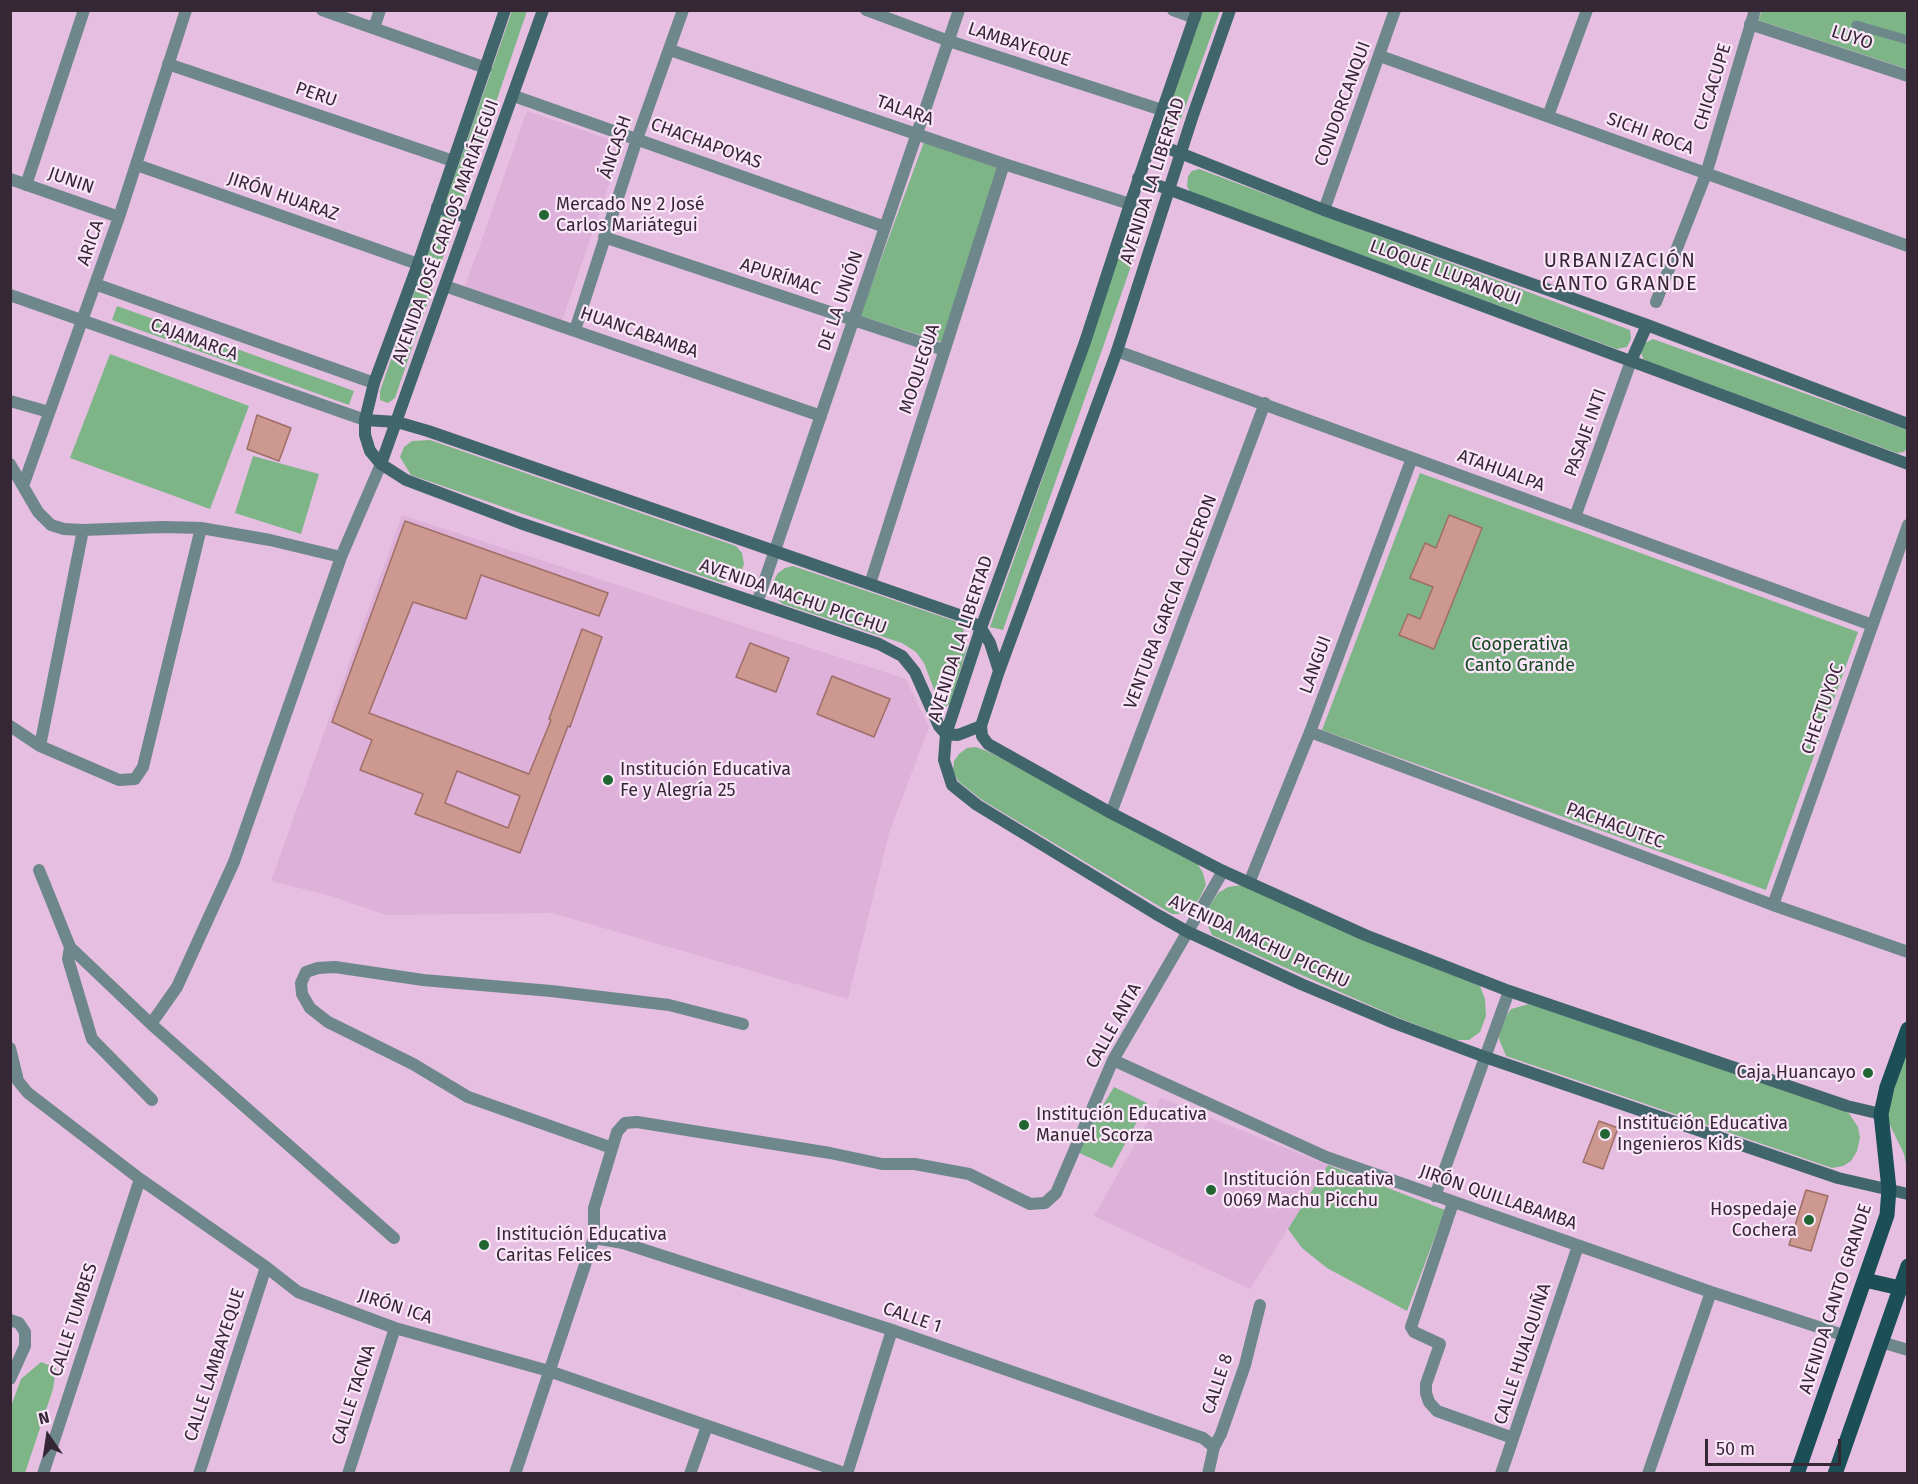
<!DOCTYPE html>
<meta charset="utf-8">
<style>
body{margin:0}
#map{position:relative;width:1918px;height:1484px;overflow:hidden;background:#e5bee2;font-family:"Fira Sans",sans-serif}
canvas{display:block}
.frame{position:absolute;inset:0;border:12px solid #362735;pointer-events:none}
.north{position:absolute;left:18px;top:1406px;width:60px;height:60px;-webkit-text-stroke:4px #fae6f8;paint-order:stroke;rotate:347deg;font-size:16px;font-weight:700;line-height:24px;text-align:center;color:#362735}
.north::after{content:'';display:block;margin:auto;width:21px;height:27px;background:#362735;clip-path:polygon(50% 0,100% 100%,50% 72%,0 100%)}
.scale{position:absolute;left:1705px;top:1439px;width:136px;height:27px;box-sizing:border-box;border:3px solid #362735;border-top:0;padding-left:8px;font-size:18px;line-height:21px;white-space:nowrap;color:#362735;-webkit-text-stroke:4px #fae6f8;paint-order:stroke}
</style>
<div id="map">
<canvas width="1918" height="1484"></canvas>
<div class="frame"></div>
<div class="north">N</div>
<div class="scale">50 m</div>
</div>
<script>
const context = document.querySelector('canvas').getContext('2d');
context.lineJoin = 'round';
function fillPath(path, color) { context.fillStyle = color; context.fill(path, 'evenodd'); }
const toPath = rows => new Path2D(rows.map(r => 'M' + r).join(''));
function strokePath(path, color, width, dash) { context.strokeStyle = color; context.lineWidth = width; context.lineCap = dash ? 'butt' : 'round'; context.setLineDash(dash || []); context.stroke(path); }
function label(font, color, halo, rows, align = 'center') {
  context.font = font + ' "Fira Sans",sans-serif'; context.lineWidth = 4.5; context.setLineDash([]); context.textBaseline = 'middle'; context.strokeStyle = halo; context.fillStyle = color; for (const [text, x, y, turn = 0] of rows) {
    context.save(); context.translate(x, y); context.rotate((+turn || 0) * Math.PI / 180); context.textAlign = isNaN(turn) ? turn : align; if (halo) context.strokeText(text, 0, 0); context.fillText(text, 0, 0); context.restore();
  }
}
fillPath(toPath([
 [527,111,623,144,562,321,465,287],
 [402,515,906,679,929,727,889,833,848,999,552,913,386,915,331,896,271,881],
 [1161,1098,1328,1165,1250,1289,1094,1216]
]), '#ddb1da');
fillPath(toPath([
 [512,11,527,11,395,398,388,403,380,400,380,391],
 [1203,11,1220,11,1178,127,1173,130,1165,127,1164,121],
 [1762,11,1907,11,1907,69,1758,20],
 [924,142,997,168,942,342,860,316],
 [1199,169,1630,330,1631,339,1627,347,1617,349,1190,192,1187,186,1188,176,1192,171],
 [1139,203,1145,205,1150,211,1103,347,1003,630,990,627,1090,343,1135,207],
 [117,306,354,391,349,405,112,320],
 [1653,339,1907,430,1907,449,1904,452,1897,453,1644,360,1641,353,1643,344],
 [110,354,249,406,210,509,70,458],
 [430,440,736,546,742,553,744,564,740,575,733,581,722,583,411,475,400,457,404,447,412,441],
 [253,456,319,474,301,534,235,513],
 [1420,473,1858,632,1766,890,1322,730],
 [793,566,955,621,963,628,967,648,950,704,945,707,940,705,924,663,916,652,902,643,783,604,778,600,774,592,773,582,778,573,785,568],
 [976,747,989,752,1197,863,1203,873,1206,885,1199,899,1184,914,1172,914,982,800,959,782,953,771,954,761,959,754,967,748],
 [1241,885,1362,939,1480,986,1485,999,1486,1016,1480,1032,1469,1040,1456,1040,1394,1016,1212,935,1206,922,1207,910,1218,893,1228,887],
 [1529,1004,1848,1112,1858,1127,1860,1138,1857,1151,1851,1161,1843,1166,1832,1168,1506,1056,1499,1039,1500,1025,1511,1009],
 [1907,1048,1907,1169,1904,1154,1888,1121,1888,1110],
 [1114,1087,1147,1103,1112,1168,1075,1151],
 [1328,1165,1445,1210,1407,1311,1327,1268,1302,1248,1288,1229],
 [41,1362,56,1368,53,1389,25,1473,11,1473,11,1406,21,1379]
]), '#7db586');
const building = toPath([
 [257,415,291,428,279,461,247,449,257,415],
 [1449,515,1482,528,1434,649,1399,635,1408,614,1420,619,1433,587,1410,578,1425,543,1436,548,1449,515],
 [405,521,608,593,599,616,481,575,466,619,413,602,369,713,529,774,551,720,549,719,582,629,602,637,570,727,568,726,520,853,415,814,423,794,360,770,372,740,332,722,405,521],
 [457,771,520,796,508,828,445,803,457,771],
 [750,643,789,658,776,692,736,677,750,643],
 [832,676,890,699,874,737,817,714,832,676],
 [1599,1121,1618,1128,1603,1169,1583,1162,1599,1121],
 [1806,1190,1828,1196,1811,1251,1789,1245,1806,1190]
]);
fillPath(building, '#cc9890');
strokePath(building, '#9f6e66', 1.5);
strokePath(toPath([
 [1856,25,1908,40]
]), '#6e878b', 9);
strokePath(toPath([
 [322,10,486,68],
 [866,10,949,41,1162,110],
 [1173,10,1195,18],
 [1750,24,1908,76],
 [374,28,380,10],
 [670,50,1004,164,1130,204],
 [1380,56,1908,246],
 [168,64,453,161],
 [514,96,885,227],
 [1548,116,1587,10],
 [137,165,418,264],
 [10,179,119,217],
 [26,185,84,10],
 [1324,210,1395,10],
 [604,237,944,350],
 [95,284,374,383],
 [445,286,821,416],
 [10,295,365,420],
 [1656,302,1706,174,1755,10],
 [575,330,637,139,683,10],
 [1117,351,1872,625],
 [10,401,49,412],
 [10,464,38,512,51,525,64,529,83,530,163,527,201,528,270,540,341,557],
 [23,486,119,217,186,10],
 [1575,517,1631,361],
 [870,584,1004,164],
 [757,603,959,10],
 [10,726,40,746,119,780,135,779,143,767,201,528],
 [1310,732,1773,905,1908,952],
 [40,746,83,530],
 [1111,813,1265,403],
 [39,870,70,947,151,1024,394,1238],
 [1249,883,1310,732,1412,458],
 [1773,905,1908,525],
 [70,947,68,959,92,1039,152,1100],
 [151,1024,177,987,234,862,341,557,381,464],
 [10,1048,18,1081,28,1093,140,1179,266,1267,298,1292,395,1328,549,1371,847,1474],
 [1113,1060,1326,1157,1711,1292,1846,1336],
 [612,1148,468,1097,413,1064,328,1022,310,1008,302,994,301,983,306,972,318,968,335,967,423,980,551,991,669,1005,743,1024],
 [1435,1196,1509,991],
 [1453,1203,1411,1327,1414,1332,1440,1344,1426,1384,1426,1393,1429,1402,1437,1411,1513,1438],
 [594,1238,623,1243,892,1330,1203,1438,1214,1447],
 [10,1320,19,1323,25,1332,25,1346,10,1379],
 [1881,1342,1908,1350],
 [43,1474,140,1179],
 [199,1474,266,1267],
 [348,1474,395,1328],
 [515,1474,594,1238,594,1208,617,1132,625,1123,637,1122,830,1153,882,1164,915,1164,969,1174,1030,1204,1045,1203,1056,1193,1113,1060,1223,871],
 [690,1474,707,1426],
 [847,1474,892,1330],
 [1208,1474,1214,1447,1221,1434,1245,1365,1260,1305],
 [1501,1474,1578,1246],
 [1648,1474,1711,1292]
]), '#6e878b', 12);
strokePath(toPath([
 [505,10,418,264,374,383,365,420,365,435,370,451,381,464,406,480,520,523,879,644,902,656,915,672,939,726,946,734],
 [1197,10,1130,204,1085,342,981,628,946,734,944,760,952,785,977,805,1156,914,1188,932,1301,984,1394,1023,1485,1057,1838,1178,1908,1194],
 [1152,142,1324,210,1647,325,1908,424],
 [1138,178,1908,464],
 [437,207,469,218],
 [1631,361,1647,325],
 [365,420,397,422,428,431,959,615,981,628,990,643,999,671],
 [381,464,543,10],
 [981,726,982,736,988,744,1111,813,1223,871,1365,935,1509,991,1847,1106,1881,1114],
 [946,734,958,735,981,726,999,671,1117,351,1193,115,1230,10]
]), '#40666c', 12);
strokePath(toPath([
 [1865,1280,1900,1288],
 [1797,1474,1887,1215,1889,1189,1881,1114,1887,1087,1908,1029],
 [1835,1474,1908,1266]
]), '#1b4e56', 15);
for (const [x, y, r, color] of [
 [544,215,6,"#216632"],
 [608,780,6,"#216632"],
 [1868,1073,6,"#216632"],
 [1024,1125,6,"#216632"],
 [1605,1134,6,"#216632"],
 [1211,1190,6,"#216632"],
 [1809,1220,6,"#216632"],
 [484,1245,6,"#216632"]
]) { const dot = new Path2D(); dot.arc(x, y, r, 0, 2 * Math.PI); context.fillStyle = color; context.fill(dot); strokePath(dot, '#fae6f8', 2); }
label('18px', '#362735', '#fae6f8', [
 ["LUYO",1852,38,18],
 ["LAMBAYEQUE",1019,45,18],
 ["CHICACUPE",1713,87,-73],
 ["PERU",316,95,19],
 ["CONDORCANQUI",1343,104,-70],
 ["TALARA",905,111,19],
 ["SICHI ROCA",1650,134,20],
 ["CHACHAPOYAS",706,144,20],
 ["ÁNCASH",616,147,-71],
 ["JUNIN",71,181,19],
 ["AVENIDA LA LIBERTAD",1153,181,-72],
 ["JIRÓN HUARAZ",283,197,19],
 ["AVENIDA JOSÉ CARLOS MARIÁTEGUI",446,232,-70],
 ["ARICA",91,243,-71],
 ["LLOQUE LLUPANQUI",1445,273,20],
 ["APURÍMAC",780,277,18],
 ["DE LA UNIÓN",841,301,-71],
 ["HUANCABAMBA",639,333,19],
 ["CAJAMARCA",194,340,20],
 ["MOQUEGUA",920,369,-72],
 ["PASAJE INTI",1586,433,-70],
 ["ATAHUALPA",1501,471,20],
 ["AVENIDA MACHU PICCHU",793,597,19],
 ["VENTURA GARCIA CALDERON",1171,602,-69],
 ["AVENIDA LA LIBERTAD",961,639,-72],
 ["LANGUI",1316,665,-70],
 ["CHECTUYOC",1823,709,-71],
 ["PACHACUTEC",1615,826,20],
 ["AVENIDA MACHU PICCHU",1259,942,25],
 ["CALLE ANTA",1114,1026,-61],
 ["JIRÓN QUILLABAMBA",1498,1198,19],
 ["AVENIDA CANTO GRANDE",1836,1299,-72],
 ["JIRÓN ICA",395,1307,18],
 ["CALLE 1",912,1318,19],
 ["CALLE TUMBES",74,1320,-72],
 ["CALLE HUALQUIÑA",1523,1354,-72],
 ["CALLE LAMBAYEQUE",215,1365,-72],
 ["CALLE 8",1218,1384,-72],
 ["CALLE TACNA",354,1395,-72]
]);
label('18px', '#362735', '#fae6f8', [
 ["Mercado Nº 2 José",556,205],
 ["Carlos Mariátegui",556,226],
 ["Institución Educativa",620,770],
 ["Fe y Alegría 25",620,791],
 ["Caja Huancayo",1856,1073,"right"],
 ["Institución Educativa",1036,1115],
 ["Manuel Scorza",1036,1136],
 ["Institución Educativa",1617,1124],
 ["Ingenieros Kids",1617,1145],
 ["Institución Educativa",1223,1180],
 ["0069 Machu Picchu",1223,1201],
 ["Hospedaje",1797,1210,"right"],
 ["Cochera",1797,1231,"right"],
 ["Institución Educativa",496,1235],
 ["Caritas Felices",496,1256]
], 'left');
label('18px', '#164822', '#fae6f8', [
 ["Cooperativa",1520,645],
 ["Canto Grande",1520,666]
]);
context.letterSpacing = '1.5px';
label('20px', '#362735', '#fae6f8', [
 ["URBANIZACIÓN",1620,261],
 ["CANTO GRANDE",1620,284]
]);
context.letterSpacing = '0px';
</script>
